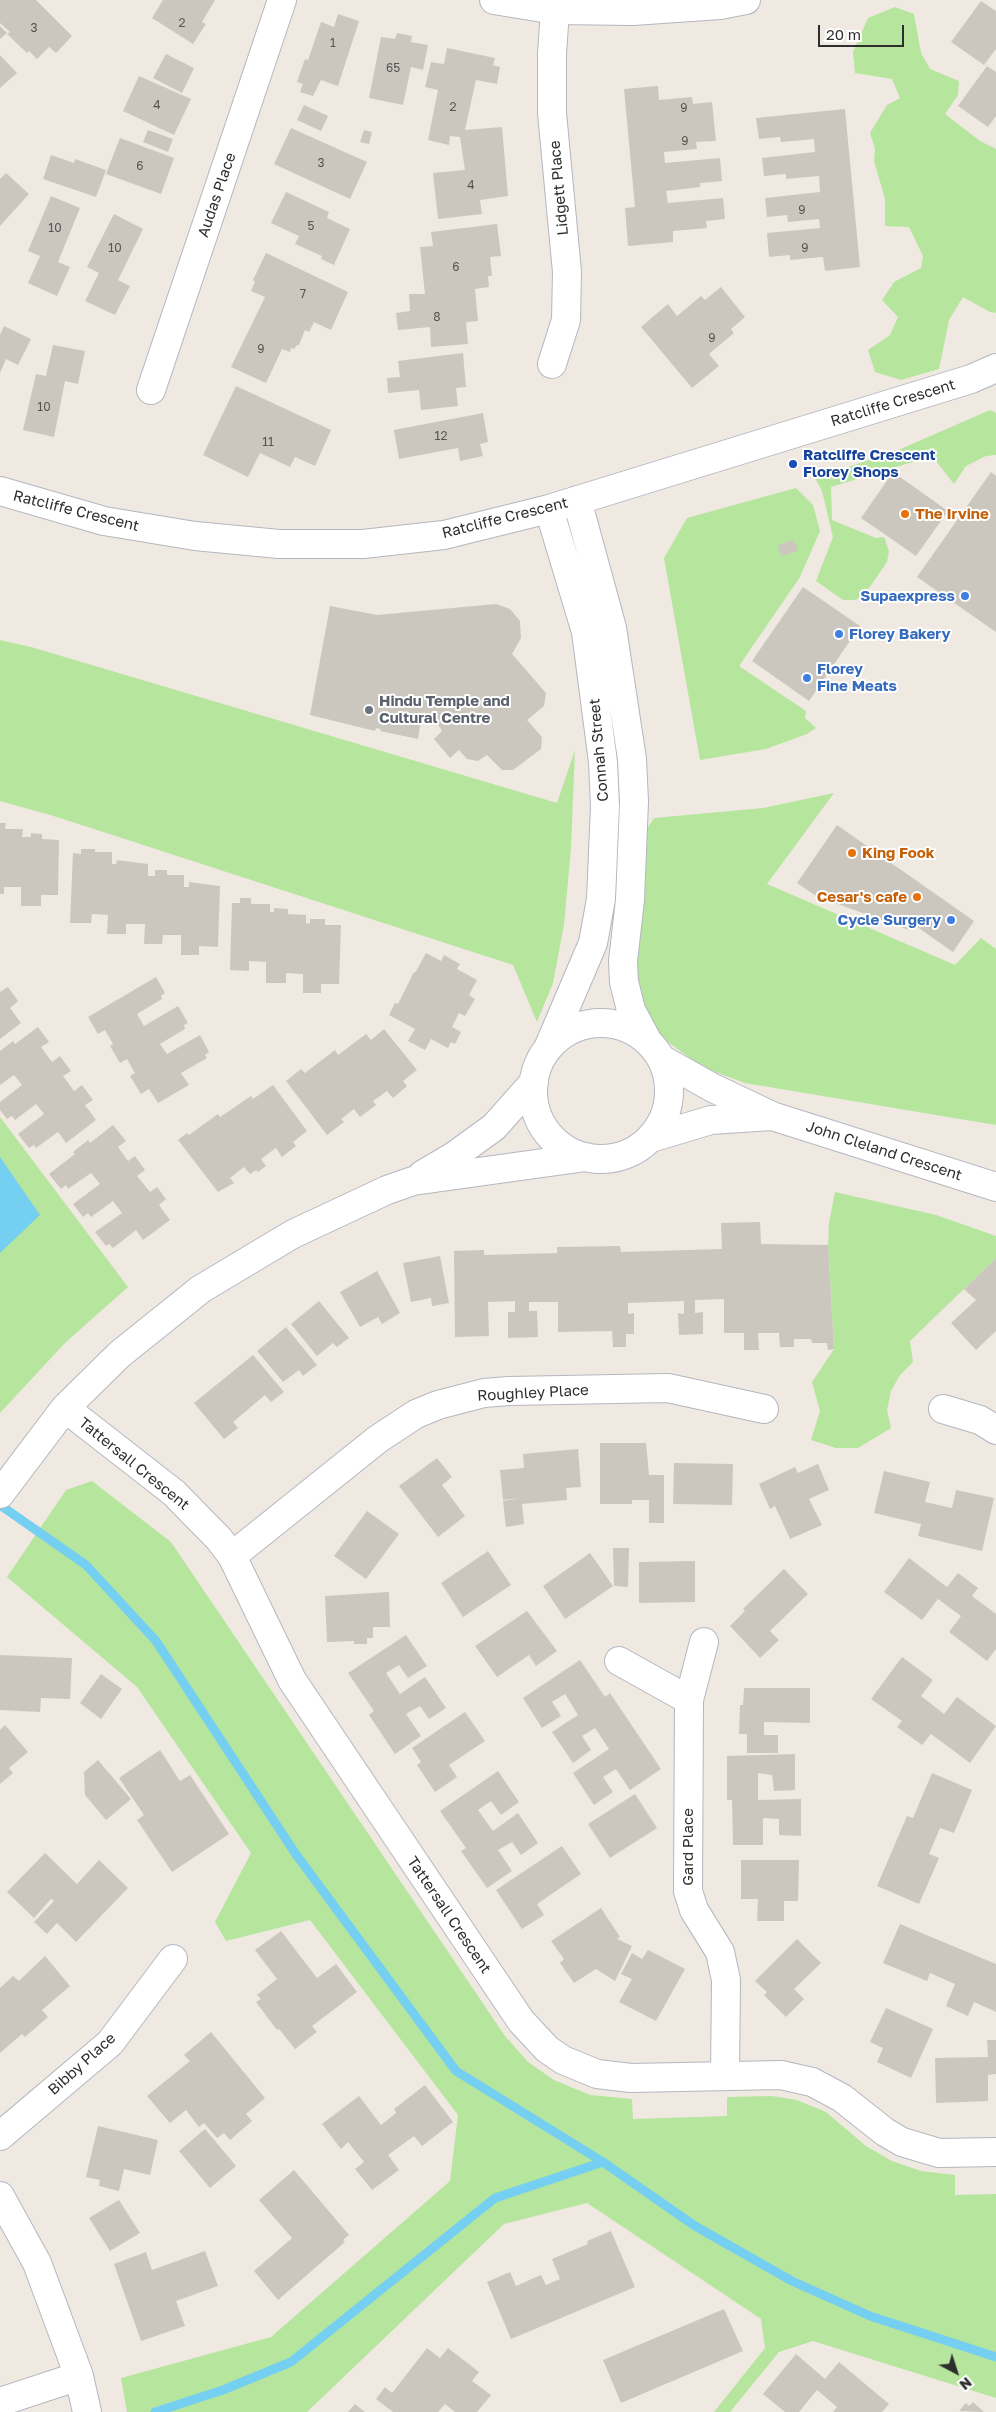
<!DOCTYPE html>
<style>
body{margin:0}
#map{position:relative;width:996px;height:2412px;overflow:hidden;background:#efe9e1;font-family:"Golos Text",sans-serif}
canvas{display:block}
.north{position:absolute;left:931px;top:2347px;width:50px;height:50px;-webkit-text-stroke:4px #fff;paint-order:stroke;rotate:140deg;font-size:14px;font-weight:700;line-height:20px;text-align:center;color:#2e2e2e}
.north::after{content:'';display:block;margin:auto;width:18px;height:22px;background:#2e2e2e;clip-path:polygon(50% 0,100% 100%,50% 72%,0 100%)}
.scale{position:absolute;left:818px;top:25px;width:86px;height:22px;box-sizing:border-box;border:2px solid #2e2e2e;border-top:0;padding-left:6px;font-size:15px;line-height:18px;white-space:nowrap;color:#2e2e2e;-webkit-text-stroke:4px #fff;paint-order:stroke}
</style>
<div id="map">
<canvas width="996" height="2412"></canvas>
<div class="north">N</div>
<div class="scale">20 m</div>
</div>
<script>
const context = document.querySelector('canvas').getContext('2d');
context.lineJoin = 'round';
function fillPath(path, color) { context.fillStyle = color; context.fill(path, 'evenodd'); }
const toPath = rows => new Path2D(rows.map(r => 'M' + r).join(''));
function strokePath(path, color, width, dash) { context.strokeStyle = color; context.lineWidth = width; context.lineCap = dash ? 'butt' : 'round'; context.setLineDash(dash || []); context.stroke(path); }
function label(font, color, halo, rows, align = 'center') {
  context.font = font + ' "Golos Text",sans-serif'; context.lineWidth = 4; context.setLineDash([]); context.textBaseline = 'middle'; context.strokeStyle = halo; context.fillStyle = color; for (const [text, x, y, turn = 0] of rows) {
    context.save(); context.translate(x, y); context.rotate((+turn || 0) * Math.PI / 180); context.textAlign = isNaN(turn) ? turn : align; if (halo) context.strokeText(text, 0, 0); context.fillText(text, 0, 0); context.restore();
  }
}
fillPath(toPath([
 [895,7,914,14,921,53,930,69,959,81,958,95,945,114,980,141,996,149,996,313,990,312,963,297,949,320,939,369,901,380,875,372,868,350,890,335,898,317,882,300,894,282,921,268,923,256,909,227,885,226,885,199,874,161,875,149,870,133,887,105,900,98,892,79,855,73,853,52,868,18],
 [990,410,996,413,996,455,986,456,966,466,954,484,932,456,831,487,832,520,876,538,884,537,889,551,887,562,865,594,856,600,843,600,816,581,833,537,822,491,815,478,896,451],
 [796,488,813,505,820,531,800,577,739,666,806,711,805,718,816,728,807,734,766,749,700,760,664,558,687,518],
 [0,640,31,647,557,803,575,750,571,847,564,925,553,983,537,1022,513,965,57,817,0,801],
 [834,793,767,884,955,965,981,938,996,949,996,1125,745,1083,702,1067,652,1030,631,992,640,839,654,818,763,808],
 [0,1117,128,1287,65,1343,0,1413],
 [835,1192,936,1215,996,1236,996,1258,910,1341,913,1362,900,1375,891,1391,887,1410,891,1428,858,1448,836,1448,811,1440,820,1411,812,1382,834,1349,828,1245,829,1223],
 [92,1481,171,1542,505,2036,528,2062,554,2080,590,2095,632,2099,633,2119,727,2116,727,2097,772,2096,797,2100,826,2112,866,2146,892,2161,921,2171,955,2175,955,2195,996,2194,996,2398,813,2341,779,2352,730,2412,714,2412,765,2348,761,2319,587,2203,504,2224,307,2412,127,2412,121,2378,271,2337,450,2181,458,2115,310,1920,226,1941,215,1922,251,1853,137,1687,7,1577,66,1490]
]), '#b6e59e');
fillPath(toPath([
 [0,1157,40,1215,0,1253]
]), '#75cff0');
strokePath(toPath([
 [0,1505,86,1565,156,1641,295,1853,456,2071,603,2162],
 [155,2412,223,2390,291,2362,495,2198,603,2162,695,2226,792,2281,870,2316,996,2357]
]), '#75cff0', 9);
fillPath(toPath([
 [0,0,36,0,72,36,56,53,49,47,37,59,29,51,27,53,7,34,10,32,0,23],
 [163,0,215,0,202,22,206,24,193,44,152,18],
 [981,1,996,11,996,49,984,65,951,42],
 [338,14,359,21,338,86,321,80,313,96,300,92,303,84,297,82,305,59,308,60,321,22,334,27],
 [0,26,7,33,0,39],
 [397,33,412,36,411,42,428,45,423,70,411,67,403,105,369,98,381,37,395,39],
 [447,48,495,58,493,65,500,67,497,84,476,80,465,130,502,127,508,196,480,200,482,214,438,219,433,173,465,170,460,137,450,136,449,145,428,140,438,90,425,87,431,62,444,64],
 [166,54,194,68,182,93,153,78],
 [0,55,17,73,0,88],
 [987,66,996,72,996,116,988,127,958,106],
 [139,76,191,99,174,135,123,111],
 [658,86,659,100,692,97,693,104,712,102,716,141,696,142,697,149,664,152,665,163,720,158,722,181,700,183,700,187,666,191,668,203,723,198,725,219,706,221,707,228,673,231,673,242,628,246,625,208,635,207,624,89],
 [304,105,328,116,321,131,297,120],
 [845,109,860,267,825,271,823,257,790,260,790,255,769,257,767,233,820,228,819,219,788,222,787,215,767,217,765,198,820,192,819,176,786,179,786,174,764,176,762,158,815,152,814,139,781,142,780,137,759,139,756,118],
 [291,128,367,162,350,199,274,164],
 [148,130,173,139,168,152,143,142],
 [364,130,372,132,369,144,360,142],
 [120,138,174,158,161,194,106,174],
 [51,155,74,163,75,159,106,170,96,197,43,179],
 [6,173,29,194,0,226,0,179],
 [286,192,329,212,327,218,350,229,334,265,321,259,322,256,295,244,299,236,271,223],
 [51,196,80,208,58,262,70,267,57,296,28,283,40,256,28,251],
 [114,214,143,229,118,280,130,286,115,315,85,301,99,273,87,267],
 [497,224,501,256,490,257,492,276,488,276,489,287,475,289,478,321,466,322,468,344,431,347,430,327,398,330,396,313,410,311,409,294,425,294,420,247,433,246,431,232],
 [266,253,348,292,331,330,314,322,309,332,305,330,299,345,297,345,294,349,291,348,290,352,282,349,266,383,231,367,265,297,251,291,255,282,253,280],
 [721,287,745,317,731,329,734,333,709,354,719,366,692,388,641,327,668,304,677,316,701,296,705,300],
 [4,326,31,339,18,365,6,359,0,373,0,335],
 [53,345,85,351,78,384,65,381,54,437,23,430,36,374,46,376],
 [463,353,466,387,456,388,458,406,421,410,419,390,388,393,387,378,400,377,398,361],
 [236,386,331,430,315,466,295,457,290,467,260,453,248,477,203,455],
 [483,413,488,442,480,444,483,456,460,461,458,448,399,459,394,430],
 [893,472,948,511,916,556,861,518],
 [991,472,996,476,996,632,917,577],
 [794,540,798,551,781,556,778,545],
 [803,587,860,626,809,701,752,661],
 [496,604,510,609,520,621,521,638,512,654,546,693,544,706,527,720,542,737,541,749,513,770,502,770,487,755,478,761,467,759,459,750,450,758,434,739,442,731,435,720,435,716,422,714,418,739,380,731,381,729,376,728,375,731,310,715,330,606,377,615],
 [0,823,6,823,5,829,23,829,22,837,31,837,31,833,42,834,42,839,59,840,58,895,41,895,41,906,21,906,21,887,4,887,4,894,0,894],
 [837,825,974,921,953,952,913,924,909,930,816,896,797,883],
 [81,849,95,849,95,852,112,852,112,864,116,864,117,860,148,864,148,876,155,876,155,870,167,870,167,875,184,875,184,887,189,887,189,882,220,886,218,947,199,946,199,955,181,955,181,935,163,935,162,944,144,944,145,924,126,924,126,934,107,934,108,915,92,914,91,923,70,923,73,853,81,854],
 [240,898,251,898,251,904,270,904,270,912,274,912,274,908,288,909,288,914,306,915,306,924,310,923,310,919,325,919,325,925,341,925,339,984,321,984,321,993,303,993,303,974,286,973,286,983,266,983,266,962,249,961,249,971,230,970,232,903,240,903],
 [426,953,441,961,444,955,460,964,457,969,477,980,469,995,475,999,465,1016,459,1013,452,1027,461,1032,455,1044,451,1042,448,1048,431,1039,425,1050,408,1041,415,1029,389,1015,395,1003,398,1004,414,972,415,973],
 [156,977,165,993,161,996,162,999,137,1014,144,1026,178,1006,188,1023,184,1025,185,1029,160,1044,167,1054,200,1035,209,1052,205,1055,207,1058,181,1073,189,1085,158,1103,149,1089,141,1094,130,1076,135,1073,127,1059,120,1063,110,1046,113,1044,105,1030,98,1034,88,1017],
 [8,987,18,1001,10,1008,21,1023,0,1039,0,992],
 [38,1027,49,1042,41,1047,52,1062,60,1056,71,1071,63,1076,74,1091,82,1085,93,1100,85,1105,96,1120,66,1143,58,1132,36,1148,34,1145,29,1148,18,1134,44,1114,36,1104,15,1120,12,1116,7,1119,0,1110,0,1102,22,1085,14,1075,0,1085,0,1051,13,1041,15,1044],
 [384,1029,417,1070,403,1081,407,1086,393,1098,387,1091,373,1101,376,1105,360,1117,354,1109,341,1119,344,1122,327,1135,286,1081,301,1069,305,1073,335,1050,338,1055,366,1034,371,1040],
 [273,1085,307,1131,293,1142,296,1146,282,1157,276,1148,261,1159,266,1166,258,1172,256,1170,250,1174,244,1167,230,1178,234,1183,218,1192,178,1140,187,1133,189,1135,218,1114,220,1117,251,1096,253,1099],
 [113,1125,126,1141,118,1147,128,1161,135,1156,145,1170,137,1176,150,1192,157,1187,166,1199,159,1205,170,1220,143,1240,136,1230,113,1248,109,1244,106,1246,95,1232,122,1213,113,1201,91,1217,88,1213,83,1217,73,1204,100,1184,91,1173,68,1189,66,1185,61,1189,49,1174,75,1154,73,1152,88,1140,90,1143],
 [760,1222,761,1244,828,1245,834,1349,828,1350,827,1343,812,1343,811,1339,794,1339,794,1347,780,1347,779,1333,758,1333,759,1350,744,1350,744,1333,724,1333,724,1299,695,1300,695,1313,703,1312,703,1334,679,1335,678,1313,684,1314,684,1301,628,1303,628,1314,634,1313,634,1334,626,1334,626,1347,613,1347,612,1331,558,1332,558,1302,529,1302,529,1311,537,1311,538,1337,508,1338,508,1312,515,1312,515,1301,488,1302,489,1336,455,1337,454,1251,484,1250,484,1255,557,1253,557,1247,620,1246,621,1252,722,1249,721,1223],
 [440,1256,449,1303,432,1306,431,1298,411,1302,403,1263],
 [996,1258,996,1331,976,1350,951,1323,976,1300,964,1289],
 [377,1271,400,1313,382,1324,378,1317,360,1327,340,1292],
 [319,1301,349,1338,337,1347,333,1343,317,1356,291,1324],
 [286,1327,317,1365,303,1376,299,1370,283,1382,257,1351],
 [253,1355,284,1392,271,1402,265,1395,233,1422,238,1428,224,1439,194,1403],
 [600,1443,646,1443,649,1475,664,1475,664,1523,649,1523,649,1500,632,1500,632,1504,600,1504],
 [578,1449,581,1487,566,1488,567,1500,522,1504,524,1524,506,1527,503,1501,521,1498,503,1500,500,1470,524,1468,523,1454],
 [437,1458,452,1477,442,1485,465,1516,438,1537,399,1486],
 [674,1463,733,1464,732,1505,673,1504],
 [818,1464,829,1490,809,1499,822,1525,790,1539,775,1506,770,1509,759,1484,795,1467,798,1473],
 [884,1471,930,1482,925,1502,952,1508,956,1490,994,1498,982,1551,918,1536,921,1524,874,1513],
 [367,1511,399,1534,366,1579,334,1556],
 [613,1548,629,1548,628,1587,614,1586],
 [488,1551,511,1585,463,1617,441,1583],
 [590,1553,613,1586,565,1619,543,1586],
 [909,1558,947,1587,958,1573,978,1588,972,1596,996,1614,996,1649,987,1661,949,1632,961,1616,938,1599,922,1620,884,1592],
 [695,1561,695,1602,639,1603,639,1562],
 [784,1569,808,1594,770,1631,779,1640,760,1658,730,1626,745,1611,743,1609],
 [389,1592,390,1627,373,1627,373,1638,367,1638,367,1644,354,1644,354,1641,327,1642,325,1596],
 [527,1611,557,1651,536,1666,529,1655,497,1677,475,1646],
 [406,1635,427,1666,408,1678,399,1665,386,1673,400,1694,425,1677,446,1708,429,1719,420,1706,406,1714,421,1736,395,1754,369,1715,374,1711,348,1673],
 [0,1655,72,1658,70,1699,41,1698,40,1712,0,1710],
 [902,1657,933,1680,921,1696,944,1714,957,1697,996,1726,970,1763,931,1734,922,1745,897,1727,902,1721,871,1699],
 [580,1660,605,1697,610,1693,661,1769,630,1790,616,1769,603,1777,613,1792,594,1805,573,1773,609,1749,595,1728,582,1736,591,1750,573,1763,552,1732,578,1715,565,1694,552,1702,561,1716,542,1728,523,1698],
 [101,1674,122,1689,101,1719,80,1703],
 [744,1688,810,1688,810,1723,764,1722,764,1735,778,1735,778,1753,747,1753,747,1734,739,1734,740,1705,743,1705],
 [465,1712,485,1741,449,1765,457,1777,435,1792,417,1765,421,1762,412,1748],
 [5,1725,28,1752,9,1768,13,1773,0,1784,0,1730],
 [160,1750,180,1781,190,1775,229,1834,172,1872,137,1820,144,1815,119,1778],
 [795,1754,795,1790,774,1791,772,1775,758,1773,758,1800,801,1799,801,1836,779,1835,779,1819,763,1818,763,1845,733,1845,732,1800,727,1800,727,1756],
 [98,1760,131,1799,106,1820,85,1795,84,1772],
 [498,1771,519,1802,501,1815,491,1801,478,1810,493,1831,518,1813,538,1843,521,1855,512,1842,498,1850,512,1871,487,1888,461,1851,466,1848,440,1811],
 [932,1773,972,1790,954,1833,940,1828,929,1854,939,1858,919,1904,877,1886,907,1816,913,1818],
 [635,1794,657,1828,610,1858,588,1824],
 [562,1846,581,1874,537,1904,544,1915,522,1929,496,1890],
 [45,1853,77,1884,99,1860,128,1888,76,1942,57,1923,47,1934,34,1922,54,1901,51,1899,34,1918,7,1892],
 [741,1860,799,1860,798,1901,784,1901,784,1921,757,1921,758,1899,741,1899],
 [601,1908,620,1937,617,1939,632,1946,615,1981,596,1969,574,1983,560,1963,564,1959,551,1941],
 [900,1924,996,1964,996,2012,974,2002,968,2016,946,2006,955,1984,930,1973,927,1981,883,1963],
 [281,1931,317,1978,336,1964,357,1992,312,2026,317,2032,295,2049,279,2029,277,2030,256,2002,261,1999,257,1995,277,1979,255,1950],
 [797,1939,821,1963,794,1989,804,1999,786,2017,764,1995,767,1992,755,1981],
 [648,1950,685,1969,656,2021,619,2002,632,1979,621,1974,632,1953,642,1959],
 [45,1956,70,1986,42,2010,48,2017,25,2037,22,2034,0,2053,0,1988,13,1976,19,1981],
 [886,2008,933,2029,911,2078,877,2062,883,2048,870,2042],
 [211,2032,265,2098,246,2114,252,2121,230,2140,224,2133,217,2138,204,2123,199,2127,186,2110,170,2123,147,2096,190,2061,184,2055],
 [987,2040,996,2040,996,2074,988,2075,988,2101,936,2103,935,2058,988,2057],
 [425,2085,453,2122,422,2146,414,2136,388,2155,399,2170,372,2190,355,2169,364,2162,348,2142,341,2149,322,2124,359,2096,381,2125,396,2113,394,2109],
 [98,2126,158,2140,150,2175,124,2169,119,2191,99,2186,100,2180,86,2177],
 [205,2129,236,2166,210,2188,179,2151],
 [294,2170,349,2235,343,2240,345,2242,278,2300,254,2271,292,2238,259,2200],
 [119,2200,140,2233,110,2251,89,2218],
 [611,2231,635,2287,511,2339,487,2282,510,2272,516,2286,541,2275,546,2285,560,2279,552,2259,588,2244,587,2241],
 [205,2251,218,2286,176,2301,185,2326,141,2341,114,2264,146,2252,152,2270],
 [724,2309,743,2351,621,2403,603,2360],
 [427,2348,440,2358,448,2348,479,2372,472,2381,491,2395,477,2412,455,2412,445,2404,438,2412,393,2412,376,2399,385,2387,392,2393],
 [796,2354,825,2379,839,2362,889,2404,882,2412,833,2412,837,2407,817,2390,799,2412,785,2412,763,2394],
 [973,2402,984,2412,959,2411,966,2403,969,2406],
 [355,2404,365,2412,348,2412]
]), '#cbc7bf');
const minor = toPath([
 [494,0,555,10,633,11,720,5,746,0],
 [552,364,566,320,567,272,552,113,552,54,555,10],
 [151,390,282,0],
 [0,491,104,521,195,536,279,544,363,544,444,535,549,509,971,379,996,368],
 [577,500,612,628,632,759,634,802,630,900,623,961,624,982,631,1010,646,1038],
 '533 1091a68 68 0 1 1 136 0a68 68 0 1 1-136 0Z',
 [549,1046,593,943,601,899,605,806,603,762,586,632,549,509],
 [663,1060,713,1088,772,1116,996,1187],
 [651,1138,711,1120,771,1116],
 [422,1175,454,1156,494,1127,534,1082],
 [65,1408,174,1493,219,1539,232,1556,292,1680,521,2021,547,2049,563,2060,597,2074,631,2078,781,2075,812,2082,842,2098,885,2132,902,2142,939,2153,996,2152],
 [943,1409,980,1420,996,1430],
 [0,1494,65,1408,120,1354,201,1289,293,1234,387,1190,413,1181,586,1157],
 [232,1556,378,1439,416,1414,438,1405,484,1393,509,1391,668,1388,764,1409],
 [704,1642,689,1700,688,1891,694,1910,720,1952,726,1980,725,2075],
 [619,1661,689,1700],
 [0,2136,110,2043,173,1959],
 [0,2196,37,2263,79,2376,87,2412],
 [0,2402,79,2376]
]);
strokePath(minor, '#b4b7c1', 30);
strokePath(minor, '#fff', 28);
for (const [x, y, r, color] of [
 [793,464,5,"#1a4fb4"],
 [905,514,5,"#e8710a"],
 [965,596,5,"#3f7fe0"],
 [839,634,5,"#3f7fe0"],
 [807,678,5,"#3f7fe0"],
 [369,710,5,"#6b7280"],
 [852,853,5,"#e8710a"],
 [917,897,5,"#e8710a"],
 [951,920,5,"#3f7fe0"]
]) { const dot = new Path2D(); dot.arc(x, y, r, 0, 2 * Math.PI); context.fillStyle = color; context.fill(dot); strokePath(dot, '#fff', 2); }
label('12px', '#555452', null, [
 ["2",182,23],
 ["3",34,28],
 ["1",333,43],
 ["65",393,68],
 ["4",157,105],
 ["2",453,107],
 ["9",684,108],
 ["9",685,141],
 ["3",321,163],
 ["6",140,166],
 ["4",471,185],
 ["9",802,210],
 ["5",311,226],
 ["10",55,228],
 ["10",115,248],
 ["9",805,248],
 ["6",456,267],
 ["7",303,294],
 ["8",437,317],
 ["9",712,338],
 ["9",261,349],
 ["10",44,407],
 ["12",441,436],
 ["11",268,442]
]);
label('15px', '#2e2e2e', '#fff', [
 ["Lidgett Place",559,188,-95],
 ["Audas Place",217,195,-71],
 ["Ratcliffe Crescent",893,403,-17],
 ["Ratcliffe Crescent",76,511,14],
 ["Ratcliffe Crescent",505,518,-14],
 ["Connah Street",599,750,-95],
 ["John Cleland Crescent",884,1151,18],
 ["Roughley Place",533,1393,-3],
 ["Tattersall Crescent",134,1464,39],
 ["Gard Place",688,1847,-90],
 ["Tattersall Crescent",449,1915,56],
 ["Bibby Place",82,2064,-42]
]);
label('bold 15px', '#164399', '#fff', [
 ["Ratcliffe Crescent",803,455],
 ["Florey Shops",803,472]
], 'left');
label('bold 15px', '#c56008', '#fff', [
 ["The Irvine",915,514],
 ["King Fook",862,853],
 ["Cesar's cafe",907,897,"right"]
], 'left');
label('bold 15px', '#366cbe', '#fff', [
 ["Supaexpress",955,596],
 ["Florey Bakery",849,634,"left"],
 ["Florey",817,669,"left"],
 ["Fine Meats",817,686,"left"],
 ["Cycle Surgery",941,920]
], 'right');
label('bold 15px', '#5b616d', '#fff', [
 ["Hindu Temple and",379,701],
 ["Cultural Centre",379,718]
], 'left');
</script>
